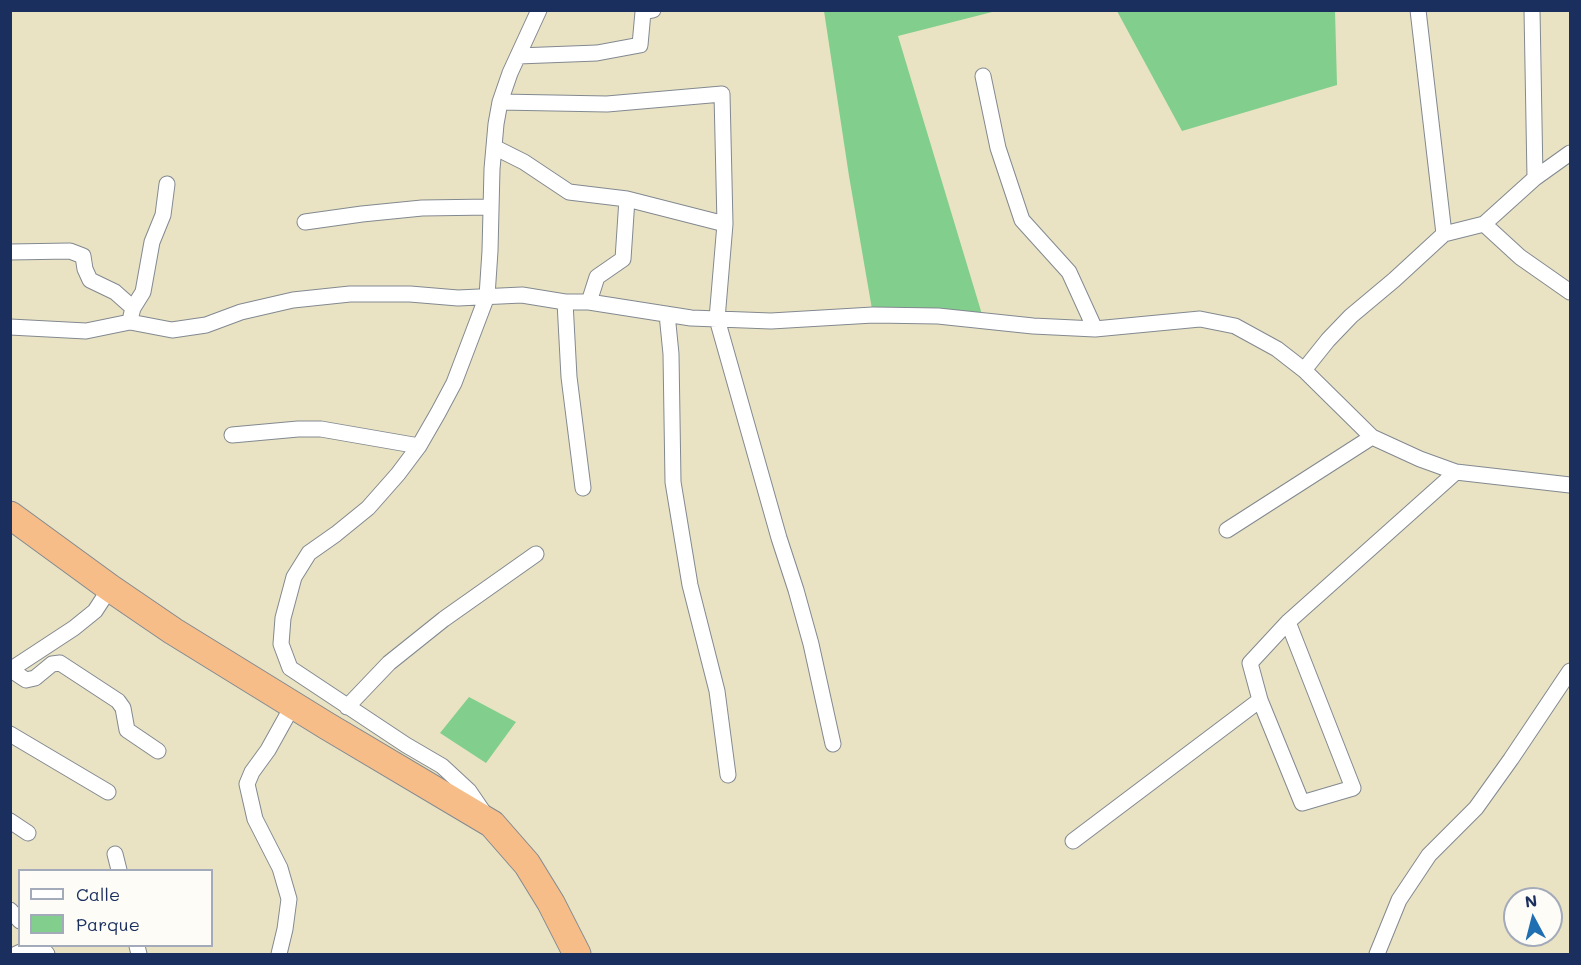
<!DOCTYPE html>
<style>
body{margin:0}
#map{position:relative;width:1581px;height:965px;overflow:hidden;background:#e9e3c3;font-family:Mali,sans-serif}
canvas{display:block}
.frame{position:absolute;inset:0;border:12px solid #1b2f5e;pointer-events:none}
.legend{position:absolute;left:18px;top:869px;width:195px;height:78px;box-sizing:border-box;background:#fdfcf7;border:2px solid #a3aaba;margin:0;padding:8px 10px;list-style:none;font-size:18px;color:#1b2f5e}
.legend li{display:flex;align-items:center;gap:12px;height:30px}
.legend b{width:30px;border:2px solid #a3aaba}
.north{position:absolute;left:1503px;top:887px;width:60px;height:60px;box-sizing:border-box;background:#fdfcf7;border:2px solid #a3aaba;border-radius:50%;rotate:353deg;font-size:16px;font-weight:700;line-height:24px;text-align:center;color:#1b2f5e}
.north::after{content:'';display:block;margin:auto;width:21px;height:27px;background:#1f6fb2;clip-path:polygon(50% 0,100% 100%,50% 72%,0 100%)}
</style>
<div id="map">
<canvas width="1581" height="965"></canvas>
<div class="frame"></div>
<ul class="legend">
<li><b style="height:8px;background:#fff"></b>Calle</li>
<li><b style="height:16px;background:#81ce8d"></b>Parque</li>
</ul>
<div class="north">N</div>
</div>
<script>
const context = document.querySelector('canvas').getContext('2d');
context.lineJoin = 'round';
function fillPath(path, color) { context.fillStyle = color; context.fill(path, 'evenodd'); }
const toPath = rows => new Path2D(rows.map(r => 'M' + r).join(''));
function strokePath(path, color, width, dash) { context.strokeStyle = color; context.lineWidth = width; context.lineCap = dash ? 'butt' : 'round'; context.setLineDash(dash || []); context.stroke(path); }
fillPath(toPath([
 [824,11,996,11,898,36,984,321,873,315,849,176],
 [1117,11,1335,11,1337,85,1182,131],
 [469,697,516,722,486,763,440,733]
]), '#81ce8d');
const street = toPath([
 [1418,10,1444,234],
 [1532,10,1535,178,1570,153],
 [518,56,597,53,640,45,643,12,653,10],
 [983,76,998,148,1022,220,1069,272,1095,329],
 [500,102,607,104,722,94,725,224],
 [494,147,524,162,569,192,627,199,725,224,717,319,779,538,796,590,811,644,833,744],
 [305,222,362,214,422,208,491,207],
 [1484,224,1520,257,1570,292],
 [10,252,70,251,83,256,85,269,90,280,115,292,133,308],
 [565,302,569,377,583,488],
 [589,302,597,277,623,259,627,199],
 [667,314,671,354,673,482,690,585,717,691,728,775],
 [131,316,133,308,143,292,152,242,163,215,167,184],
 [10,327,86,331,130,322,172,330,206,325,241,312,293,300,350,294,410,294,458,298,522,295,565,302,589,302,691,318,771,321,873,315,938,316,1033,326,1095,329,1200,319,1235,326,1277,349,1304,370,1372,437,1420,459,1456,472,1570,485],
 [1304,370,1328,340,1351,316,1394,280,1444,234,1484,224,1535,178],
 [232,435,298,429,321,429,419,446],
 [1227,530,1372,437],
 [1288,622,1353,788,1302,803,1260,700,1250,663,1288,622,1456,472],
 [10,670,74,628,95,611,110,588],
 [11,670,26,680,35,678,52,664,60,663,118,701,123,708,127,730,158,751],
 [347,707,389,663,444,619,536,554],
 [10,734,108,792],
 [484,813,469,791,442,766,406,745,290,668,281,644,283,618,294,577,309,553,336,534,368,508,398,474,419,446,438,413,454,383,487,296,490,251,492,169,496,124,500,102,510,73,539,10],
 [10,821,28,833],
 [1073,841,1260,700],
 [115,854,119,870],
 [10,910,20,921],
 [40,946,47,954],
 [137,946,139,954],
 [16,954,34,946],
 [279,954,285,929,289,899,280,868,255,819,247,784,252,772,268,750,293,705],
 [1377,954,1399,900,1429,855,1476,808,1511,759,1570,671]
]);
const highway = toPath([
 [10,515,110,588,173,631,327,726,492,824,527,864,551,903,577,954]
]);
strokePath(street, '#828990', 17);
strokePath(highway, '#828990', 29);
strokePath(street, '#fff', 15);
strokePath(highway, '#f7bd88', 27);
</script>
